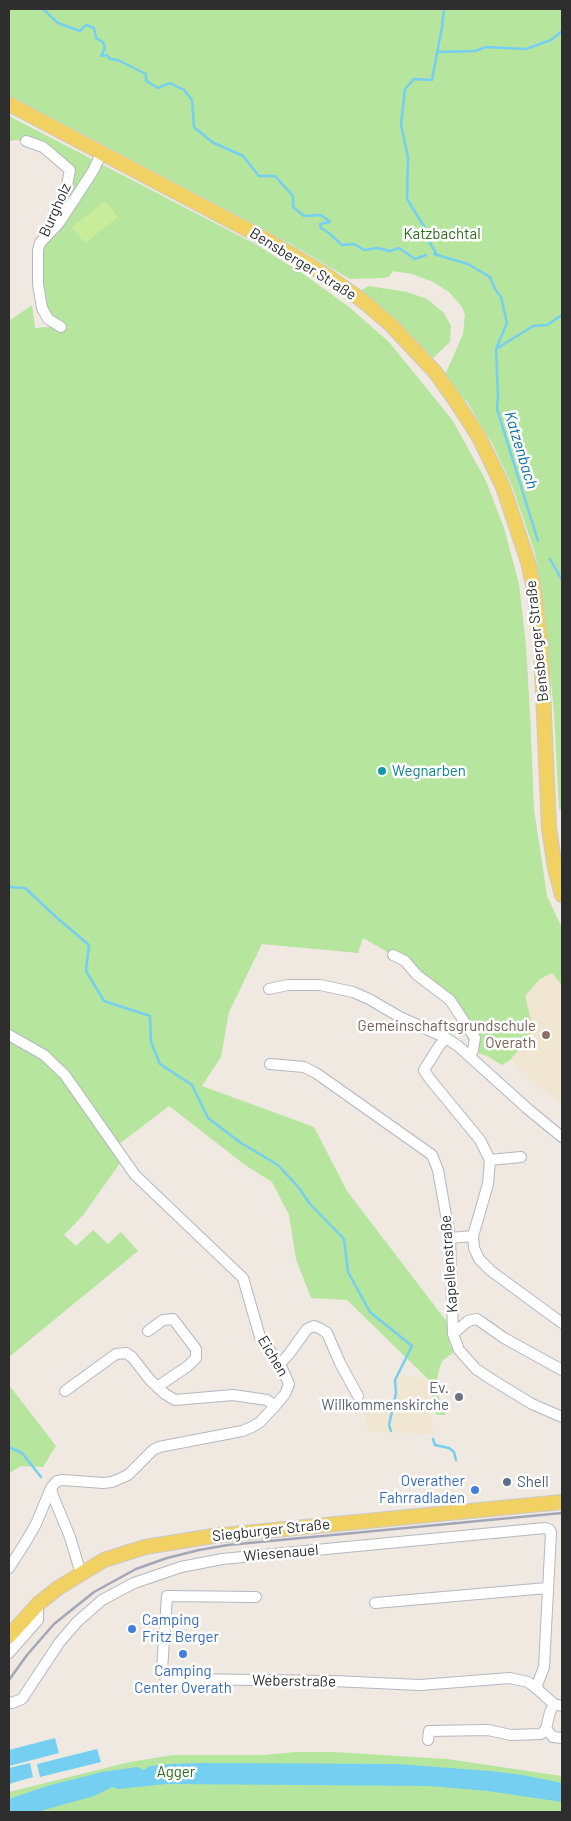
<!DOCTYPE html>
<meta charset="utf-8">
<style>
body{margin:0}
#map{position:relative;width:571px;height:1821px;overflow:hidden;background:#efe9e1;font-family:Barlow,sans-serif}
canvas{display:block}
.frame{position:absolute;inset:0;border:10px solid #2e2e2e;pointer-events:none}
</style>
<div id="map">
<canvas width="571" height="1821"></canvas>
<div class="frame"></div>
</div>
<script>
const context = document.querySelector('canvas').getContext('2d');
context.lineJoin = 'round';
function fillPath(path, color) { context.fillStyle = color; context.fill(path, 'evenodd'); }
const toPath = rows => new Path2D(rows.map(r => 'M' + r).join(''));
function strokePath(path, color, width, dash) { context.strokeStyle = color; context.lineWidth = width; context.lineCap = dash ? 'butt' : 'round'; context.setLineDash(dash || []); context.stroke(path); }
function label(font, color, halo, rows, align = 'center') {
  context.font = font + ' Barlow,sans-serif'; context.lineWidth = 5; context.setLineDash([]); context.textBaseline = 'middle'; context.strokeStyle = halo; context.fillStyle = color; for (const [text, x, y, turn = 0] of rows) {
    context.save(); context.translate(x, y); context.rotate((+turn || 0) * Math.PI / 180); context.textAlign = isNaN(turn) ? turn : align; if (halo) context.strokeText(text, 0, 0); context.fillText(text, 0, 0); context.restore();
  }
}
fillPath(toPath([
 [552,973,562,985,562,1106,510,1060,527,1041,532,1029,525,996,540,979],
 [400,1374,427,1380,429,1408,434,1434,375,1432,366,1427,361,1404,364,1399,395,1400,397,1396,395,1387,397,1384,395,1380]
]), '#f0e6d1');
fillPath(toPath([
 [9,9,562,9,562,810,559,809,554,713,544,607,535,553,512,486,492,443,467,402,445,375,463,334,465,315,462,307,449,292,433,282,412,274,393,271,389,277,383,278,350,279,289,243,89,137,9,96],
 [9,116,257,245,302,273,349,307,389,342,453,421,486,481,504,528,519,584,526,646,530,713,534,809,547,896,562,928,562,985,552,973,540,979,525,996,533,1029,527,1041,510,1060,502,1065,487,1056,475,1052,461,1027,462,1017,393,955,363,938,358,953,262,944,229,1012,221,1057,202,1086,314,1127,347,1191,447,1322,450,1345,454,1352,442,1361,438,1373,437,1389,440,1402,446,1415,436,1415,428,1379,347,1300,311,1298,296,1259,289,1215,272,1182,245,1165,169,1106,114,1148,122,1160,84,1214,64,1235,76,1246,93,1230,108,1244,121,1232,138,1251,9,1357,9,321,32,305,35,328,59,326,48,319,37,262,70,170,26,141,16,140,9,141],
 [369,286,407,292,427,299,444,313,451,326,450,342,433,358,386,312,361,290],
 [9,1385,56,1446,43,1467,21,1466,9,1473],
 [297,1752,334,1752,447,1759,562,1776,562,1812,9,1812,9,1792,130,1762,173,1755,263,1755]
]), '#b6e59e');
fillPath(toPath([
 [105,201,118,217,85,243,72,227]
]), '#c9ec9a');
fillPath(toPath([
 [55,1738,59,1753,9,1766,9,1750],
 [97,1749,101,1762,40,1777,37,1764],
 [30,1763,33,1777,9,1784,9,1768],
 [201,1763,397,1764,490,1771,523,1775,562,1783,562,1802,488,1791,430,1786,166,1784,118,1789,112,1787,94,1796,37,1812,9,1812,9,1799,47,1786,102,1772,137,1767,144,1770,150,1766,171,1764]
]), '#75cff0');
strokePath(toPath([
 [43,9,58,23,80,31,86,25,94,28,96,38,103,42,105,48,101,56,107,55,110,59,118,60,146,74,146,81,158,88,170,83,184,90,192,100,194,127,212,142,243,156,259,176,275,176,293,196,293,207,304,216,321,215,330,222,320,224,321,228,329,233,342,245,354,244,364,250,378,248,390,251,399,248,415,259,426,255],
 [437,52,475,51,486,47,526,49,551,40,562,31],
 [436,253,430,243,425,228,407,199,408,157,401,125,405,89,414,79,432,80,442,27,444,9],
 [434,254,468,264,490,277,495,289,501,297,507,323,496,349,498,396,497,409,538,541],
 [496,349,533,326,547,325,562,315],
 [550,559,562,580],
 [9,887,25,888,56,917,89,945,86,971,104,1001,150,1016,151,1042,160,1064,192,1085,208,1118,241,1143,278,1165,299,1188,310,1204,344,1239,348,1272,370,1312,412,1346,395,1380,396,1393,389,1425,391,1431],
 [433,1439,435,1445,449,1448,454,1452,456,1460],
 [9,1447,22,1453,41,1477]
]), '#75cff0', 2.5);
const minor = toPath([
 [26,141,43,147,70,170,66,190,44,236],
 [61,327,48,319,42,308,38,284,38,250,40,243,59,223,93,171,102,152],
 [393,955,405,961,417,975,450,1000,475,1038,473,1050,470,1056],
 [269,989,288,985,320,985,353,992,369,999,400,1017,446,1038,458,1046,529,1110,562,1137],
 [9,1035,44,1055,65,1075,135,1175,243,1278,260,1337,280,1364,289,1384,285,1394,275,1406,260,1422,252,1427,242,1431,159,1447,153,1450,128,1475,112,1482,103,1483,63,1480,57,1481,51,1488,36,1524,25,1543,9,1568],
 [446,1038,439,1046,424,1070,429,1078,480,1140,490,1160,488,1184,473,1236,474,1248,479,1259,491,1271,562,1323],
 [270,1064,304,1067,316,1073,432,1155,438,1170,450,1238,453,1334,459,1350,476,1369,491,1379,532,1404,562,1417],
 [490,1160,521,1157],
 [450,1238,473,1236],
 [148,1331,163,1320,173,1319,196,1349,196,1358,188,1366,157,1387],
 [453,1334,468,1321,477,1319,504,1338,562,1370],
 [280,1364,289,1354,307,1329,314,1326,321,1329,327,1333,340,1363,358,1396],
 [65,1391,116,1354,126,1353,132,1357,150,1380,165,1394,175,1400,233,1395,267,1400,275,1406],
 [51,1488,53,1496,70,1537,81,1574],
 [256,1597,167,1596,162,1670,167,1682,179,1679,333,1681,420,1685,510,1678,528,1682,536,1688],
 [375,1603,547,1588],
 [9,1653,38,1620,38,1604],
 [9,1702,12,1703,22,1699,59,1643,77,1622,102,1600,134,1583,181,1567,222,1559,545,1528,550,1530,551,1533,544,1667,536,1688,554,1704,562,1706],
 [546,1729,553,1737,562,1738],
 [428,1740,429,1731,488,1730,511,1735,541,1734,546,1729,550,1712,554,1704]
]);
const major = toPath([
 [9,104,267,240,326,275,363,301,391,325,435,372,453,397,479,437,503,487,528,562,534,589,541,647,549,828,555,868,562,895],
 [9,1636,38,1604,58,1588,104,1560,145,1547,213,1536,562,1502]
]);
strokePath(minor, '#b4b7c1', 12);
strokePath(major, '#c9c9c9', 16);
strokePath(minor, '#fff', 10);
strokePath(major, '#f2d163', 14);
strokePath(toPath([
 [9,1680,27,1655,54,1624,94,1592,136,1569,167,1558,199,1550,228,1545,562,1513]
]), '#a3a6b8', 2.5);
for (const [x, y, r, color] of [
 [382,771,5,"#0f9aa8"],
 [546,1035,5,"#8d6e63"],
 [459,1397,5,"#6b7280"],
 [507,1482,5,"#5c6f8a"],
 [475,1490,5,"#3f7fe0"],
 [132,1629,5,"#3f7fe0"],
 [183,1654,5,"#3f7fe0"]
]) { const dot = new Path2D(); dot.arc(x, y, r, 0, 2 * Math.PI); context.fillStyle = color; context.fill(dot); strokePath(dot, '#fff', 2); }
label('15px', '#2e2e2e', '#fff', [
 ["Burgholz",55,210,-66],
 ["Bensberger Straße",303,264,32],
 ["Bensberger Straße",537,641,-96],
 ["Kapellenstraße",449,1264,-94],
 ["Eichen",273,1356,59],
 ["Siegburger Straße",271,1530,-6],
 ["Wiesenauel",281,1553,-5],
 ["Weberstraße",294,1681,1]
]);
label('15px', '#2c6e1b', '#fff', [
 ["Katzbachtal",442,234],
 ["Agger",176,1772]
]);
label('15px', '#0d838f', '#fff', [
 ["Wegnarben",392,771]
], 'left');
label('15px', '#785e54', '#fff', [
 ["Gemeinschaftsgrundschule",536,1026],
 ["Overath",536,1043]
], 'right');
label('15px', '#5b616d', '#fff', [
 ["Ev.",449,1388],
 ["Willkommenskirche",449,1405]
], 'right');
label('15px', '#366cbe', '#fff', [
 ["Overather",465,1481],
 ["Fahrradladen",465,1498],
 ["Camping",142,1620,"left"],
 ["Fritz Berger",142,1637,"left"],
 ["Camping",183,1671,"center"],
 ["Center Overath",183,1688,"center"]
], 'right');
label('15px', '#4e5e75', '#fff', [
 ["Shell",517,1482]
], 'left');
label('italic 16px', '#0d6fa3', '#fff', [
 ["Katzenbach",521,450,73]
]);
</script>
